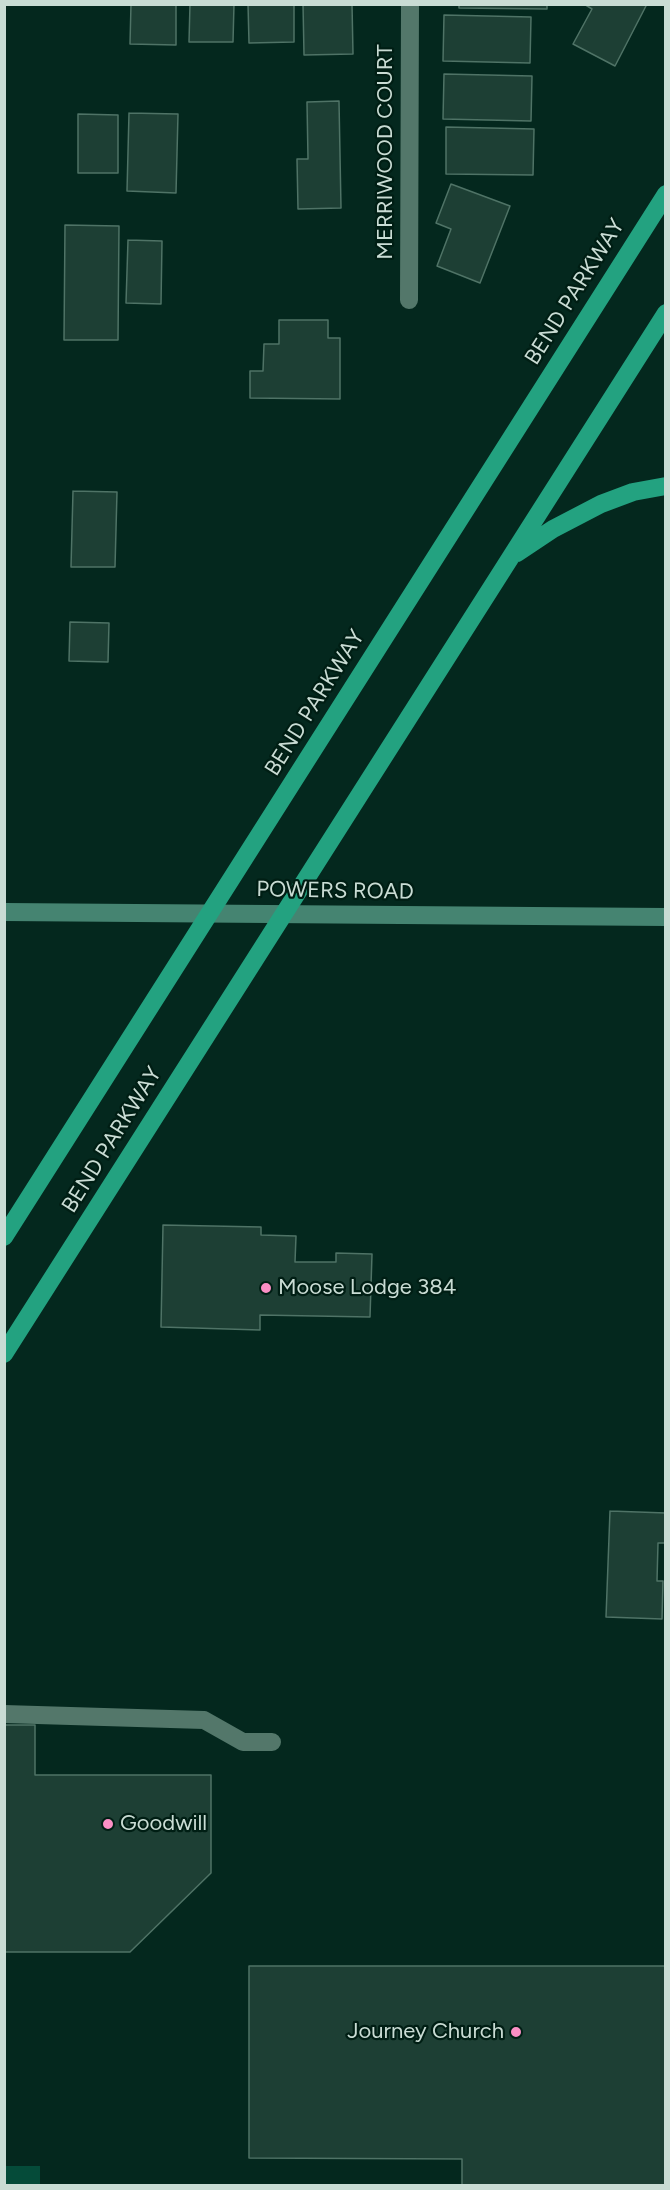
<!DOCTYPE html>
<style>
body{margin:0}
#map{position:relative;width:670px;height:2190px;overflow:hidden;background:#04281e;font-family:Figtree,sans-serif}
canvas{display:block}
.frame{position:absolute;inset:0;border:6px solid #c9dcd4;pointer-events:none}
</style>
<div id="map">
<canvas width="670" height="2190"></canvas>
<div class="frame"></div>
</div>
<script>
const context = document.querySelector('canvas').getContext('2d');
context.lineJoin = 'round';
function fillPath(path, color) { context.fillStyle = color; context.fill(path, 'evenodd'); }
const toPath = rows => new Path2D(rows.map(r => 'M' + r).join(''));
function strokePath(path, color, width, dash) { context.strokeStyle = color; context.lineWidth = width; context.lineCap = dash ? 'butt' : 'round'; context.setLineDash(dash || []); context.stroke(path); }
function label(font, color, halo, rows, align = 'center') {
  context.font = font + ' Figtree,sans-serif'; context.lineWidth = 4.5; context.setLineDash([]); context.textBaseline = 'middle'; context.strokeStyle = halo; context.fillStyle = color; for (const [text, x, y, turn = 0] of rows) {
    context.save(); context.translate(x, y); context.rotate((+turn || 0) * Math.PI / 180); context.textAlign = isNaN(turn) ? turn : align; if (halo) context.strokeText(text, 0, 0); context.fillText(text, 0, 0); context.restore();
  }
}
fillPath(toPath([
 [5,2166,40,2166,40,2185,5,2185]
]), '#054b39');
const building = toPath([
 [131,4,176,4,176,45,130,44,131,4],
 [190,4,234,4,233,42,189,42,190,4],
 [248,4,294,4,294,42,249,43,248,4],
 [303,4,352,4,353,54,304,55,303,4],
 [459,4,547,4,547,9,459,8,459,4],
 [584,4,647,4,615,66,573,44,592,9,584,4],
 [444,15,531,17,530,63,443,61,444,15],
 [444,74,532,76,531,121,443,119,444,74],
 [339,101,341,208,298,209,297,159,308,159,307,102,339,101],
 [129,113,178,114,176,193,127,191,129,113],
 [78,114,118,115,118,173,78,173,78,114],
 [446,127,534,129,533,175,446,174,446,127],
 [451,184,510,206,480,283,437,266,451,229,436,223,451,184],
 [65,225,119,226,118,340,64,340,65,225],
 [128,240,162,241,161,304,126,303,128,240],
 [279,320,328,320,328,338,340,338,340,399,250,398,250,371,263,371,264,344,279,344,279,320],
 [73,491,117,492,115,567,71,567,73,491],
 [70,622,109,623,108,662,69,661,70,622],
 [163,1225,261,1227,261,1235,296,1236,295,1262,336,1262,336,1253,372,1254,370,1317,260,1315,260,1330,161,1327,163,1225],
 [610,1511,666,1513,666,1543,658,1543,657,1581,663,1581,662,1619,606,1617,610,1511],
 [4,1725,35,1725,35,1775,211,1775,211,1873,130,1952,4,1952,4,1725],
 [249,1966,666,1966,666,2186,462,2186,462,2159,249,2158,249,1966]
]);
fillPath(building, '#1d3f34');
strokePath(building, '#4f7366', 1.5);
strokePath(toPath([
 [4,1714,204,1720,243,1742,272,1742]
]), '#53776a', 18);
strokePath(toPath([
 [409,300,410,4]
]), '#53776a', 18);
strokePath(toPath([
 [4,912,666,917]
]), '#458471', 18);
strokePath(toPath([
 [517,553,553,529,601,504,633,492,666,486],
 [4,1237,666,194],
 [4,1354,666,313]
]), '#23a280', 18);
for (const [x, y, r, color] of [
 [266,1288,6,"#fb8fc5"],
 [108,1824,6,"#fb8fc5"],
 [516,2032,6,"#fb8fc5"]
]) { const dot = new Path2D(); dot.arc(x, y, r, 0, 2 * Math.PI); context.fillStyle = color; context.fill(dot); strokePath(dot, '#001e14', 2); }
label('22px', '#c9dcd4', '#001e14', [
 ["MERRIWOOD COURT",386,152,-90],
 ["BEND PARKWAY",575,292,-58],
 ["BEND PARKWAY",315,703,-58],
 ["POWERS ROAD",335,891,1],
 ["BEND PARKWAY",112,1140,-58]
]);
label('22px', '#c9dcd4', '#001e14', [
 ["Moose Lodge 384",278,1288],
 ["Goodwill",120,1824],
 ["Journey Church",504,2032,"right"]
], 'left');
</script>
